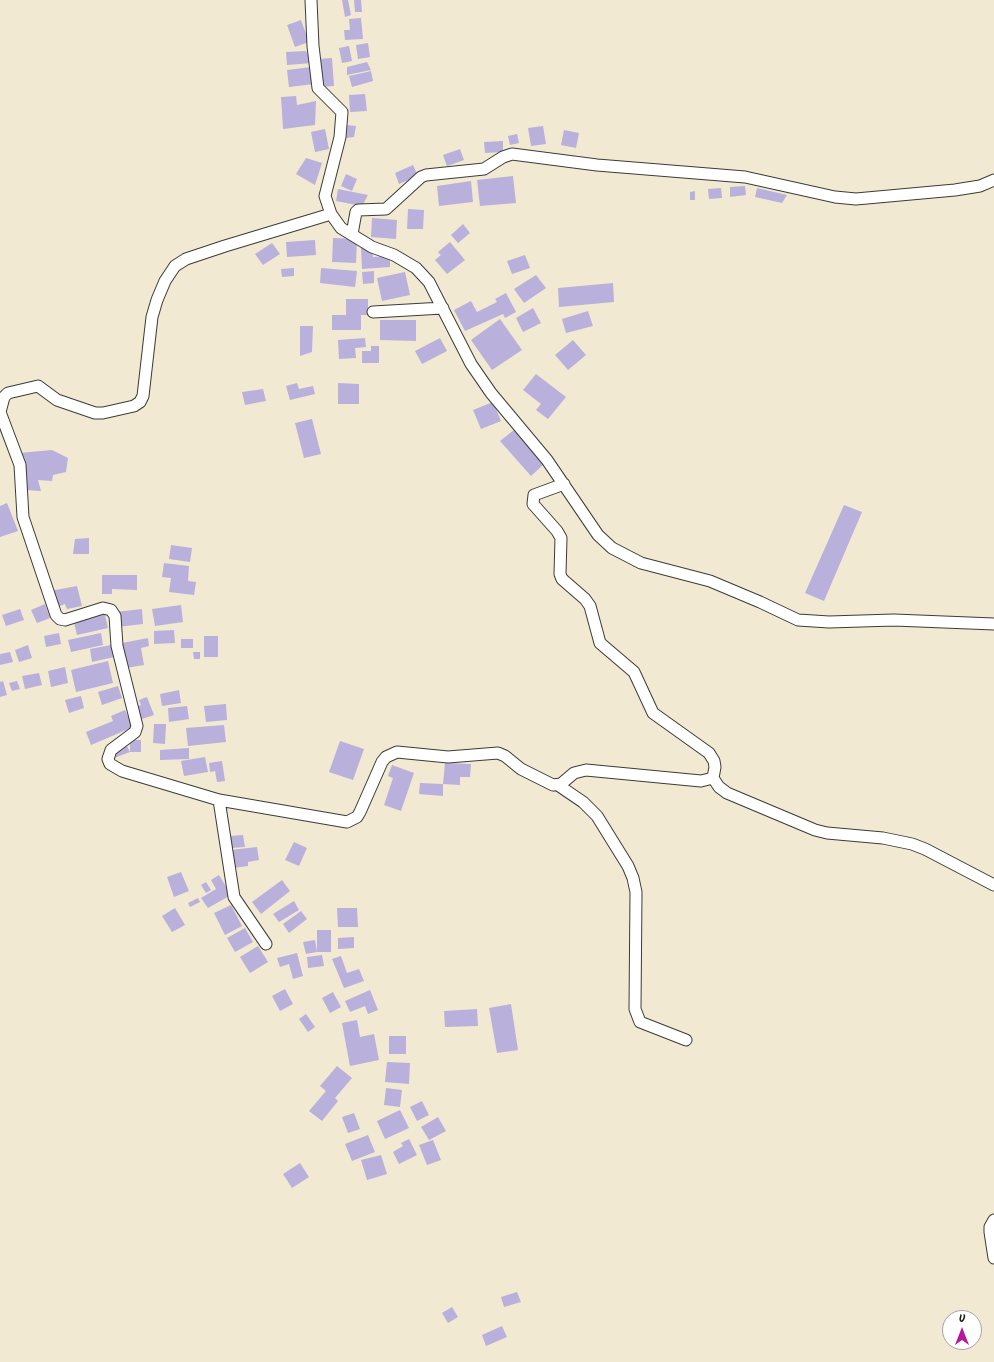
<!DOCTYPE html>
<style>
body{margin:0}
#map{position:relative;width:994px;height:1362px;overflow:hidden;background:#f2e9d2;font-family:Kalam,sans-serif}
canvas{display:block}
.north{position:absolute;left:942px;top:1310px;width:40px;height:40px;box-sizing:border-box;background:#fff;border:1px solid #a4a4a4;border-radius:50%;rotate:0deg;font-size:11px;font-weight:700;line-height:16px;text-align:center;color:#1c1c1c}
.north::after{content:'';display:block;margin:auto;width:14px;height:18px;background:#b5179e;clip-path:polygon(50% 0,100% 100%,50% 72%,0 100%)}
</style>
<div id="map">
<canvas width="994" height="1362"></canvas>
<div class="north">U</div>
</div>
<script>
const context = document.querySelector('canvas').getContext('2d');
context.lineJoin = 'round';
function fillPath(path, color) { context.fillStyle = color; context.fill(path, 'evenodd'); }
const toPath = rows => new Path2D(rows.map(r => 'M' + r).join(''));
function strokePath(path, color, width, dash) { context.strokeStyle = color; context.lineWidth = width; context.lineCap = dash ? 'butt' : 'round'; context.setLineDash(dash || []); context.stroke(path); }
fillPath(toPath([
 [342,0,348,0,351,15,345,17],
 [354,0,361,0,362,12,355,12],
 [361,18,363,39,345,40,344,30,350,30,349,19],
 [301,20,309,42,295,47,287,25],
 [368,43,370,57,358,59,356,45],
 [349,46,352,61,342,63,339,48],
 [306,51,312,63,287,65,286,52],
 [332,58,334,86,320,87,317,59],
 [367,62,371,70,347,75,347,67],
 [311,67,314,84,289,87,287,70],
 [371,71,373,81,352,87,349,76],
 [365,94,367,111,350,112,349,95],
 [296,96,297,105,316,101,315,125,283,129,281,97],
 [347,125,356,126,354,137,346,138],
 [543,126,546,144,531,146,528,128],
 [325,129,329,149,315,152,311,132],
 [564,130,579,133,576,148,561,145],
 [517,134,519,143,510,145,508,136],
 [503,141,503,152,485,153,484,142],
 [460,149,464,160,447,166,443,155],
 [306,158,322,163,315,185,296,174],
 [413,165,418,176,399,184,395,173],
 [346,174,357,179,352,191,341,186],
 [513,176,516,203,480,206,477,180],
 [471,181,473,202,439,206,437,186],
 [745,186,746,195,730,197,730,187],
 [721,188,722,198,709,199,708,189],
 [757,188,787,195,782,203,755,197],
 [338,189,368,195,362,206,336,201],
 [695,191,695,200,690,200,690,192],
 [408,209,424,210,423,229,407,229],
 [372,218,397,220,396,239,371,237],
 [463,224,470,233,458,243,451,235],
 [333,238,357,239,356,263,332,262],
 [315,240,316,255,287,257,286,242],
 [450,242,465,260,447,274,435,260,441,255,438,252],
 [272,243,280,254,263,265,255,254],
 [361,247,372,247,373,257,390,256,390,267,362,269],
 [525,255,530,268,512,274,507,261],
 [294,268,294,276,282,277,281,269],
 [321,268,357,271,355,287,320,283],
 [374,271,374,283,363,284,362,272],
 [405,272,410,295,382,301,377,278],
 [536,275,546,288,524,303,514,289],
 [613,283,614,302,559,307,558,288],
 [506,293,516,312,505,318,503,314,465,331,454,310,471,301,477,312,497,302,495,299],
 [346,299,368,299,368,315,361,315,361,330,332,330,332,315,346,315],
 [533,308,541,323,523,332,516,318],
 [588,311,593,326,566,333,562,319],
 [500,319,522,350,492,370,471,340],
 [380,320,416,320,416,341,380,340],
 [300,326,313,326,312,352,300,356],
 [365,338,366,347,355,348,356,358,339,359,338,340],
 [440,338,447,351,422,364,415,351],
 [573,340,586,355,568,370,555,355],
 [371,346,379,346,379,363,362,363,362,351,371,351],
 [536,374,566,397,548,419,536,410,541,404,523,390],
 [297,383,299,389,313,386,315,394,290,400,286,386],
 [338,383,359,384,359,404,338,404],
 [263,389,266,401,245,405,242,392],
 [493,402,501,421,481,429,473,410],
 [312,419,321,454,304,458,295,423],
 [514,430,544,464,531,476,500,441],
 [52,450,68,458,66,472,53,475,52,481,38,480,41,491,26,490,19,453],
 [7,503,18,531,0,537,0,506],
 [844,505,862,512,824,601,805,593],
 [89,538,89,554,73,554,75,539],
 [171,545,192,548,190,562,169,559],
 [164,563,189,566,188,581,196,582,194,595,169,592,171,578,162,577],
 [102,575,137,575,137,590,112,589,112,594,102,594],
 [77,586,82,606,67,609,65,604,49,610,50,591],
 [45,604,50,618,37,623,31,610],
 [181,605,183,622,155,626,152,609],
 [20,609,24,620,6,626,2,615],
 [142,609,143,624,117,627,115,612],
 [104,611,108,628,77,635,73,618],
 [174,630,175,643,154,644,154,631],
 [59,633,61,644,46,647,44,636],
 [101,633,103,645,71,652,68,640],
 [204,636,218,636,218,657,204,657],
 [148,638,149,646,141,648,144,665,126,668,122,643],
 [181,639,193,639,193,648,181,648],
 [28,645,32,658,19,662,15,650],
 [111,645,114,657,92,662,90,649],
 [10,652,13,662,0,665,0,654],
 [193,652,200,652,200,659,194,659],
 [108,661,113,683,76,692,71,670],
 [65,667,68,683,51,687,48,671],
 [39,673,42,685,25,689,22,676],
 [3,681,7,695,0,697,0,682],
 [17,681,20,689,12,691,9,683],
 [118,686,122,698,102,705,98,692],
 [179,690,181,703,162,706,160,694],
 [81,696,84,708,69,713,65,700],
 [147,697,154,715,139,720,135,707,141,705,139,700],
 [226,704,227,720,206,722,204,706],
 [187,706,189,719,169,722,168,708],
 [125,710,133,727,91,745,86,732,113,721,111,716],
 [154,724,166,724,165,744,153,743],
 [224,725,226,742,188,746,186,728],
 [130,740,141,740,141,752,130,752,114,758,112,752,127,746,130,752],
 [340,741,364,749,353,780,329,772],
 [189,748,189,759,160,760,160,750],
 [205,757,208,772,184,776,181,761],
 [222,761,225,781,217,782,215,771,210,772,209,763],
 [445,763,471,764,470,777,460,777,460,785,443,784],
 [392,765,414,773,401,811,384,805,393,778,388,776],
 [420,783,443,784,443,796,419,794],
 [243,835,245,847,230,848,229,836],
 [294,842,307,848,299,866,285,860],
 [257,847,259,860,248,862,248,866,233,868,231,850],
 [181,872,189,891,174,897,167,877],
 [219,875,231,895,208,908,201,898,216,889,211,880],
 [282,880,290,891,261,914,252,902],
 [206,882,211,890,206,893,201,885],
 [198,898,200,902,190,907,188,903],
 [294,901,299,910,279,922,273,914],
 [231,905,242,926,225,935,214,913],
 [175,908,185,925,172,932,162,916],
 [337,908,357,908,358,927,338,927],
 [301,911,307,919,289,933,283,924],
 [245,928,253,942,235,952,227,938],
 [317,930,331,930,331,952,317,952],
 [354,937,354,948,338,949,338,938],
 [315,940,317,952,306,954,303,942],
 [258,946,268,962,250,973,240,957],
 [297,953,303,976,293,979,289,964,280,967,277,958],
 [322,955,324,966,308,968,307,957],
 [341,956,347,973,359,969,364,981,344,988,332,959],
 [285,989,293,1004,280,1011,272,996],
 [370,990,378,1010,368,1014,365,1006,350,1012,345,1001],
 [333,992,341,1007,330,1013,322,998],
 [511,1004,518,1050,497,1053,489,1008],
 [477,1009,478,1026,445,1027,444,1011],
 [306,1014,315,1027,308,1032,299,1019],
 [357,1020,360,1037,374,1034,379,1060,350,1066,342,1023],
 [389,1036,406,1036,406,1054,389,1054],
 [387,1062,410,1063,409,1084,385,1082],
 [337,1066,352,1078,335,1098,338,1101,322,1121,309,1111,326,1091,320,1086],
 [386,1088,402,1090,400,1107,384,1105],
 [422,1101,429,1115,417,1121,410,1107],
 [400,1110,409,1128,385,1139,377,1121],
 [354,1113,360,1129,348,1133,342,1117],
 [438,1117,446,1131,429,1140,421,1127],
 [368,1135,375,1152,352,1161,345,1144],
 [409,1139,417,1155,399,1164,393,1152,403,1146,401,1143],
 [433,1140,441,1160,427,1165,419,1145],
 [381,1155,387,1174,367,1180,361,1160],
 [300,1163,309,1177,292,1188,283,1174],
 [517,1292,521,1302,504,1307,501,1297],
 [452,1307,458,1317,448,1323,442,1313],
 [502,1326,507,1337,486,1346,482,1335]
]), '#b9b0db');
const minor = toPath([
 [311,0,313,46,318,88,342,112,340,137,325,196,331,214,341,228,372,247,394,255,416,268,429,282,471,364,491,393,547,460,598,535,612,548,641,563,710,581,760,602,798,620,829,622,894,620,994,624],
 [331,214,225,246,186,259,175,266,165,281,157,300,152,317,143,396,140,402,134,406,103,413,95,413,57,400,38,386,8,393,4,397,0,412,20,465,23,517,56,615,60,619,65,620,103,608,111,610,115,616,117,646,137,726,135,732,111,750,108,759,110,764,122,771,219,800,347,822,357,817,360,812,382,762,386,757,397,752,448,757,498,753,505,756,521,769,553,785,561,784,574,773,586,770,701,781,713,778,715,767,714,761,709,753,653,713,634,672,600,643,590,606,585,599,562,579,560,574,561,538,557,531,533,504,534,495,564,484],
 [352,234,356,212,358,210,386,209,421,177,426,175,484,169,503,157,512,154,597,165,745,177,835,197,856,199,955,190,980,186,994,180],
 [373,312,443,308],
 [713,778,719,787,727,793,815,830,827,833,883,838,912,844,925,849,994,885],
 [558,785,583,802,597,816,628,866,633,878,636,892,635,1009,640,1022,686,1040],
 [219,800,234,897,266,944],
 [994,1220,990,1227,990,1232,994,1258]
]);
strokePath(minor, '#3c3b37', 13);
strokePath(minor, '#fff', 11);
</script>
